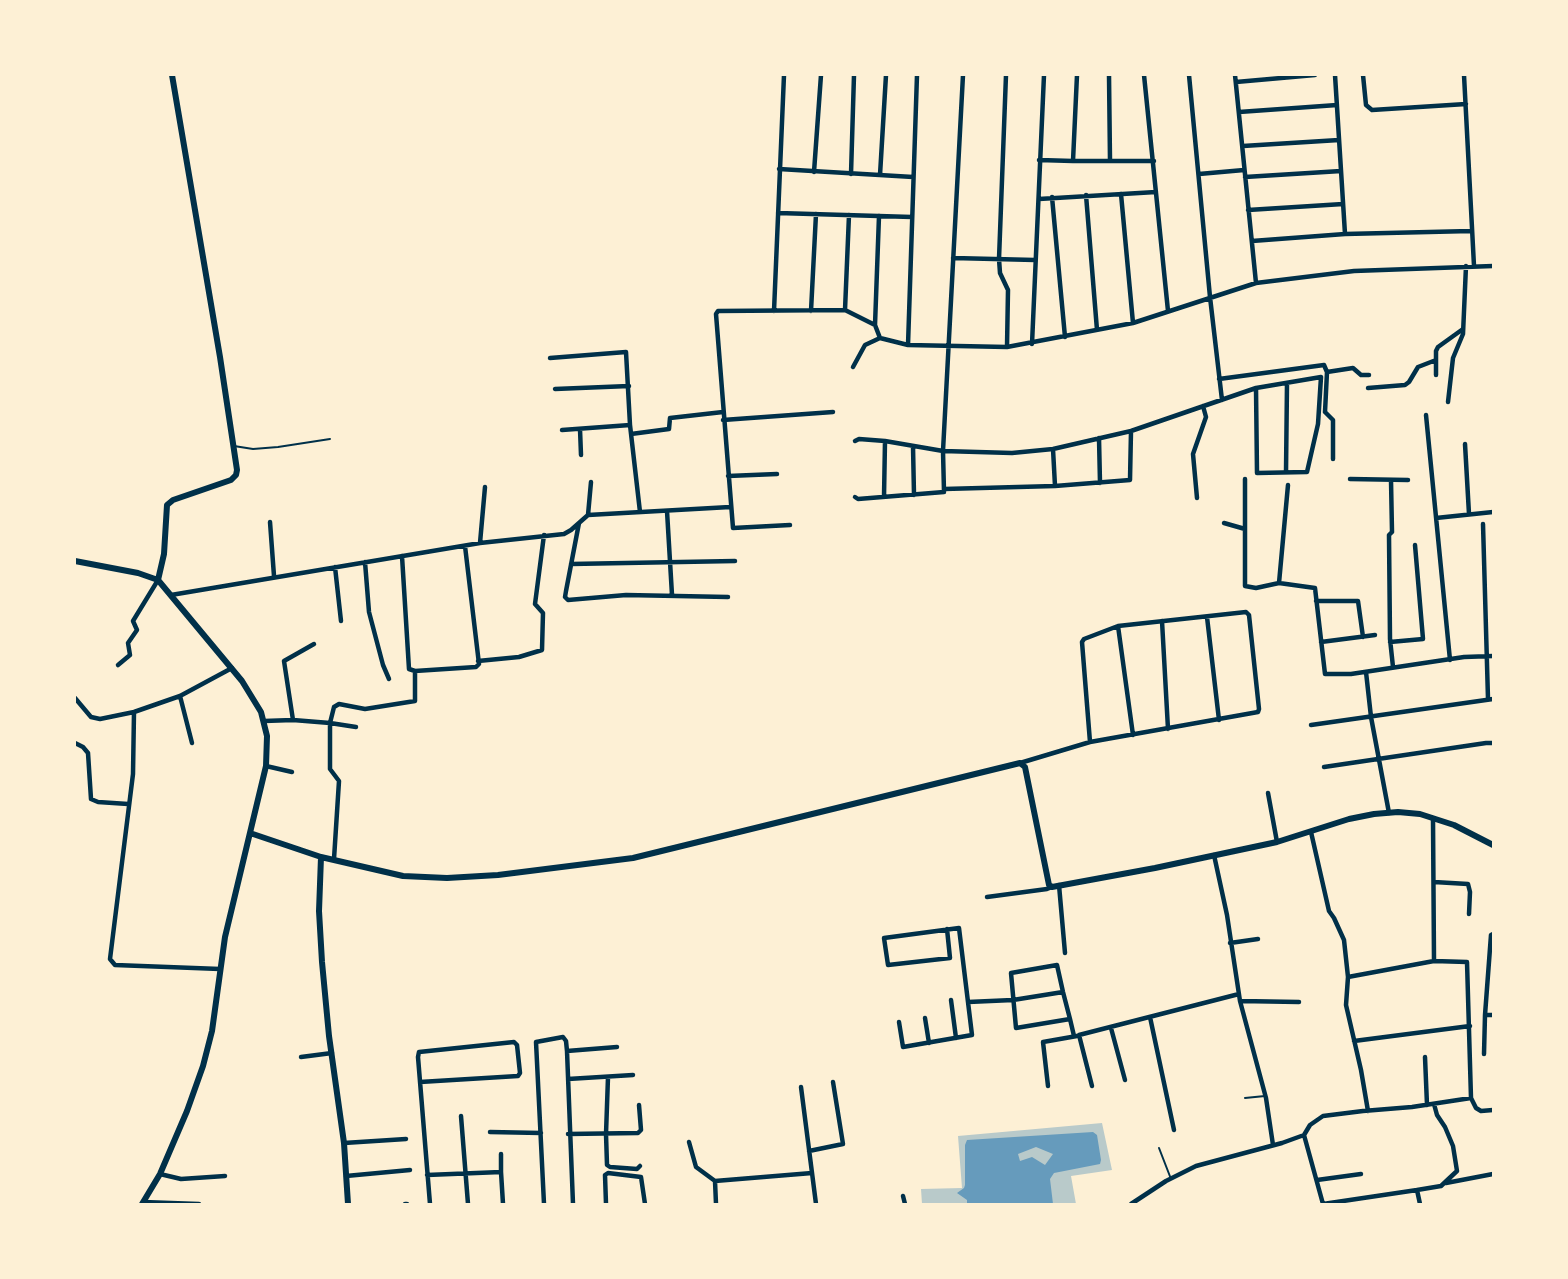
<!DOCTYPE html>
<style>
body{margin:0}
#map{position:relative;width:1568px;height:1279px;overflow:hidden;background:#fdf0d5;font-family:Arial,sans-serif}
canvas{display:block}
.frame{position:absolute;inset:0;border:76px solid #fdf0d5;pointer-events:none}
</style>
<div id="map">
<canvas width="1568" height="1279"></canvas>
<div class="frame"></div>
</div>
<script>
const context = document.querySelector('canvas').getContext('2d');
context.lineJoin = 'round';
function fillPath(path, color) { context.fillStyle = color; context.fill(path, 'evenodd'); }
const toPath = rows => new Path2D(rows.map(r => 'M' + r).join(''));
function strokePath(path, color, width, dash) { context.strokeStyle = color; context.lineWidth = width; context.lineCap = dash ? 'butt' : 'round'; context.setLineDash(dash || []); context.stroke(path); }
fillPath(toPath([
 [1102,1123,1112,1170,1071,1176,1076,1204,922,1204,921,1189,962,1188,958,1136]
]), '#b9caca');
fillPath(toPath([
 [1093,1132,1097,1135,1101,1160,1100,1164,1054,1173,1050,1179,1053,1204,967,1204,967,1200,957,1193,964,1188,965,1185,965,1145,967,1140],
 [1036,1147,1053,1154,1045,1165,1032,1157,1020,1161,1018,1154]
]), '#669bbc');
strokePath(toPath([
 [234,446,253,449,278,447,330,439],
 [1245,1098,1265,1096],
 [1159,1148,1171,1179]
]), '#003049', 2);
strokePath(toPath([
 [1006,75,999,259,1000,273,1008,290,1007,347],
 [1109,75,1110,161],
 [1144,75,1168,311],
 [1189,75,1210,297,1222,400],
 [1235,75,1256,283],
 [1335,75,1345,234],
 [1363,75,1366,105,1372,110,1466,104],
 [1464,75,1474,266],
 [1236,82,1315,75],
 [1239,112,1337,105],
 [1243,146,1339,140],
 [1039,160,1073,161,1077,75],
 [1073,161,1154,161],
 [779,169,913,177],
 [814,172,821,75],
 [851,174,854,75],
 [1199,174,1244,170],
 [880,175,886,75],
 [1245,177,1341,171],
 [1121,194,1133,323],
 [1086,195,1097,330],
 [1052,197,1065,337],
 [1039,199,1156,192],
 [1248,210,1343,204],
 [778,213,912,217],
 [1252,241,1345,234,1471,231],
 [953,258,1035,260],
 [845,310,849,215],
 [774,311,784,75],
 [811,311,816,214],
 [875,325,879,216],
 [880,338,908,345,1007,347,1133,323,1256,283,1354,271,1493,266],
 [1032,344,1044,75],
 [908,345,917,75],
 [550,358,626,352,630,425,640,512],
 [853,367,865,345,880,338],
 [1327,372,1353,368,1361,375,1369,375],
 [1436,375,1436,351,1438,347,1463,329],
 [1219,379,1324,365,1327,372,1325,412,1333,420,1333,459],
 [1368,388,1405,385,1409,382,1418,367,1436,360],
 [555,389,629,386],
 [1448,402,1453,358,1463,334,1466,266],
 [1426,415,1450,660],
 [723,420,833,412],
 [580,429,581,455],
 [562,430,630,425],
 [631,434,669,429,670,418,723,412],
 [1099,438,1100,483],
 [855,441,859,439,885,441,943,451,1012,453,1053,449,1131,431,1256,388,1321,377,1318,424,1307,472,1257,473,1256,388],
 [1465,444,1469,514],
 [913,446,914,495],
 [1286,472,1287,383],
 [728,476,777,474],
 [1245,479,1245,586,1256,588,1279,583],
 [1350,479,1408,480],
 [1391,480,1392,532,1389,535,1390,639,1393,667],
 [1288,485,1279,583,1315,588,1325,674,1351,674,1464,657,1493,656],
 [1055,486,1130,480,1131,431],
 [944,489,1055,486,1053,449],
 [855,497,858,499,944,492,943,451,963,75],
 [884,497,885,441],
 [1197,498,1193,454,1206,417,1203,406],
 [667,511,672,595],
 [588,515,591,482],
 [1436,518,1493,512],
 [270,522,274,576],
 [579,523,566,591,565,597,568,600,626,595,728,597],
 [1224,523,1245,529],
 [1483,524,1488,699],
 [790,525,733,528,716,314,718,311,845,310,875,325,880,338],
 [480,543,485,487],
 [402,556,409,669,415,671,476,667,479,664,465,546],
 [365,562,369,612,383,665,389,679],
 [571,564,735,561],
 [335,567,341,621],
 [171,595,480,543,564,534,571,530,588,515,730,507],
 [1316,601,1358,601,1363,637],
 [1207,617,1219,720],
 [1162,621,1168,729],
 [1118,626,1133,735],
 [1321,642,1375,635],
 [1390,642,1423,639,1415,545],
 [478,661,519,657,542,650,543,613,535,604,544,535],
 [118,665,130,655,128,643,137,630,133,621,158,580],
 [1366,672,1371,717,1389,813],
 [180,696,192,743],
 [75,698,91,717,100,719,134,712,180,696,232,668],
 [134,712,133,774,110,959,115,965,220,969],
 [293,720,284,661,314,644],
 [264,721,293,720,330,723,356,727],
 [1311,725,1493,699],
 [75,743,83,747,88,753,91,799,98,802,128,804],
 [1020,763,1090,742,1258,712,1259,709,1249,615,1246,612,1118,626,1084,639,1082,642,1090,742],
 [266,766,292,772],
 [1324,767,1486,743,1493,743],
 [1268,793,1277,842],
 [1311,832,1329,911,1334,918,1344,940,1348,977,1346,1005,1361,1070,1368,1111],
 [1214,855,1227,915,1240,1001,1266,1098,1273,1145],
 [334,859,339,781,330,769,330,723,334,707,339,704,365,709,415,701,415,671],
 [1434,882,1468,884,1470,892,1469,914],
 [1059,885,1065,953],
 [987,897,1047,889,1052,887],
 [1230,943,1258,939],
 [1434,961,1467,962,1471,1098],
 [1348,977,1434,961,1433,819],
 [951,1000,956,1038],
 [1240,1001,1299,1002],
 [968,1002,1013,1000,1063,992],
 [1485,1015,1491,935,1493,934],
 [1150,1017,1174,1130],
 [925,1018,929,1043],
 [1070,1019,1016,1028,1011,973,1057,965,1063,992,1070,1019,1074,1036],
 [899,1022,903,1047,972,1035,959,928,884,938,888,965,950,958,947,929],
 [1111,1028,1125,1080],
 [1354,1041,1470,1026],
 [567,1051,617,1047],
 [1484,1054,1485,1015,1493,1015],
 [301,1057,332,1053],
 [1425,1057,1427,1105],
 [608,1077,606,1134,607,1165,610,1167,637,1169,640,1166],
 [568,1079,633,1075],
 [420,1082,518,1076,520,1073,517,1045,514,1042,419,1052,418,1057,430,1204],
 [1048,1086,1043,1042,1077,1036],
 [1092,1086,1079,1035,1239,994],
 [801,1087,816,1204],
 [461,1116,468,1204],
 [490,1132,541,1133],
 [568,1134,638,1133,641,1130,639,1105],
 [1304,1135,1323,1204],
 [689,1142,696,1167,715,1181,716,1204],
 [344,1143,406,1139],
 [809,1151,843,1144,833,1082],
 [501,1154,501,1172],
 [160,1174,181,1179,225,1176],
 [427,1175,501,1172,503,1204],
 [346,1176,410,1170],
 [1317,1180,1361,1174],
 [715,1181,812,1173],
 [1446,1183,1493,1174],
 [903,1196,905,1204],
 [143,1202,199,1204],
 [405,1204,407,1204],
 [544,1204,536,1042,563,1037,566,1041,567,1051,573,1204],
 [606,1204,605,1175,608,1173,641,1177,645,1204],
 [1131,1204,1166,1181,1196,1166,1282,1143,1304,1135,1310,1125,1323,1116,1363,1111,1412,1107,1471,1098,1476,1108,1481,1111,1493,1110],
 [1323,1204,1417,1190],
 [1420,1204,1417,1190,1441,1186,1457,1171,1453,1146,1445,1127,1437,1115,1434,1104]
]), '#003049', 4.5);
strokePath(toPath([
 [75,561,138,573,158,580,242,681,261,712,267,736,266,766,225,937,212,1031,203,1066,187,1111,160,1174,142,1204],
 [158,580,164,554,167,505,173,500,231,480,236,475,237,470,220,357,172,75],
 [250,833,321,857,403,876,447,878,498,875,633,858,1020,763,1025,767,1049,885,1052,887,1155,868,1277,842,1349,819,1374,814,1398,812,1420,814,1454,825,1493,845],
 [321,857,319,911,322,962,329,1036,344,1143,348,1204]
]), '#003049', 6);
</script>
